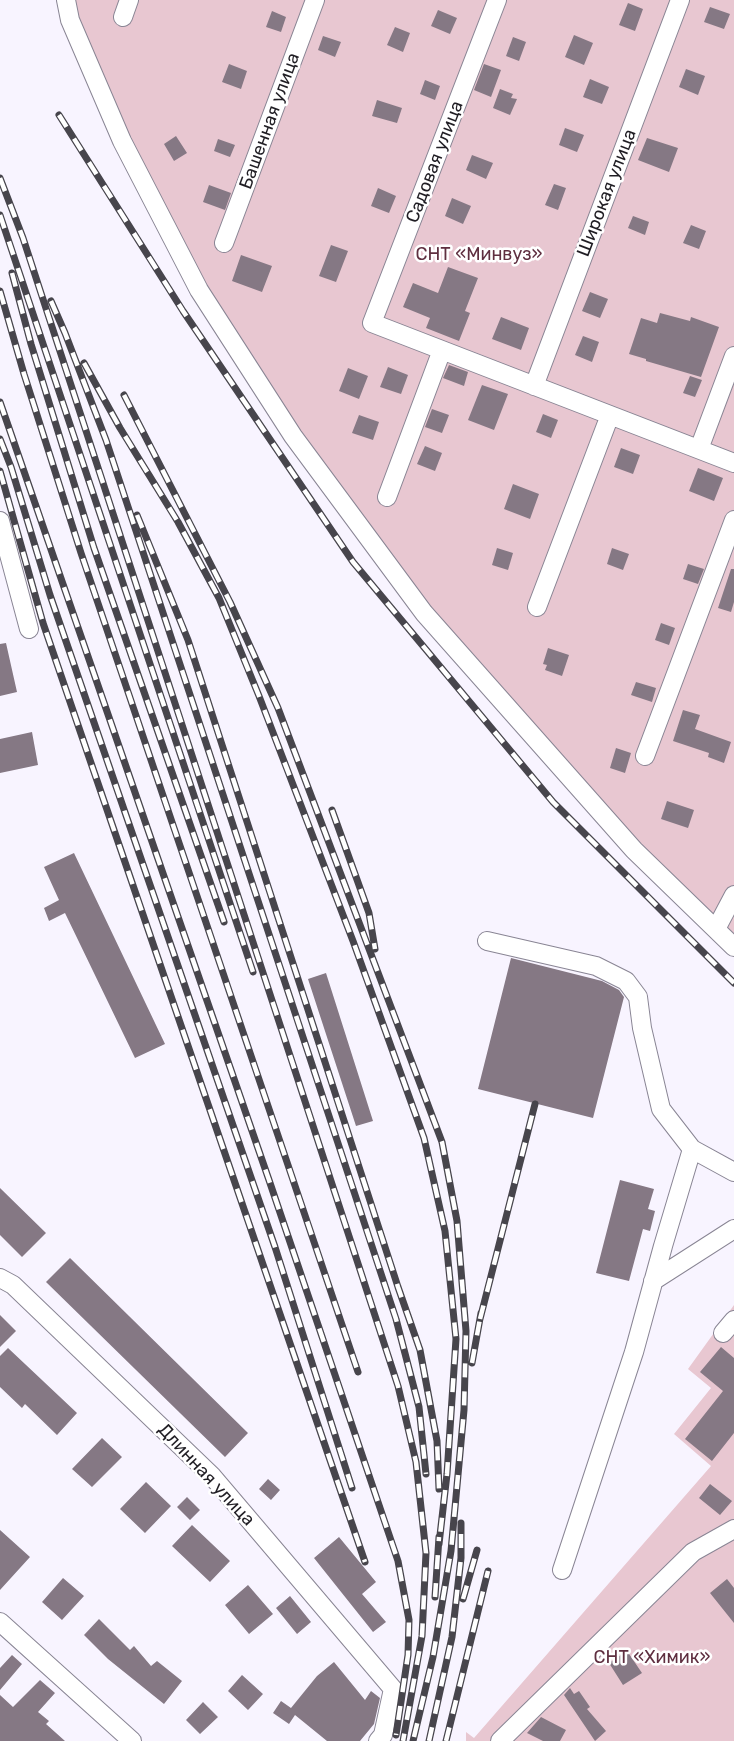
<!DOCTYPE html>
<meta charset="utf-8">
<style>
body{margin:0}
canvas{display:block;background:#f8f4ff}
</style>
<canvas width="734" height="1741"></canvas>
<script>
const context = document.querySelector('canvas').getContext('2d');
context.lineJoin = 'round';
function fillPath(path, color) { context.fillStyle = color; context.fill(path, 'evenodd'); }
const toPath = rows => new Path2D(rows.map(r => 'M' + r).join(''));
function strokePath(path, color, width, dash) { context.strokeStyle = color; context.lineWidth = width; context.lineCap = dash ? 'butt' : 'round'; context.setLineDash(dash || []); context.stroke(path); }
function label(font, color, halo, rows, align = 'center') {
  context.font = font + ' Rubik,sans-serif'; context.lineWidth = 5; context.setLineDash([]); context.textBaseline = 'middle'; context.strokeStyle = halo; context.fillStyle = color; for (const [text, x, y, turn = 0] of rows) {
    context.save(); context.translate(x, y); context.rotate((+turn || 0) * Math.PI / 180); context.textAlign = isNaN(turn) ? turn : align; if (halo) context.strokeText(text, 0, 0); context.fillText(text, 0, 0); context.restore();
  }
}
fillPath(toPath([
 [66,0,734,0,734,947,424,613,199,290],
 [734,1305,734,1741,466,1741,466,1732,474,1738,711,1466,674,1434,711,1388,688,1369]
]), '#e8c7d1');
fillPath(toPath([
 [628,3,643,9,635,31,619,25],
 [710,7,730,14,724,29,704,22],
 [438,10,457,18,450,34,431,26],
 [272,11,286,17,281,32,266,27],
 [395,27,410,33,403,52,387,45],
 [574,35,593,43,584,65,565,57],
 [323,36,341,42,335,57,318,50],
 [513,37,526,42,519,61,506,56],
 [229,64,247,71,241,89,222,82],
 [484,64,501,70,491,97,474,90],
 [686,69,705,76,698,95,679,87],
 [590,79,609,87,602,104,583,97],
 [425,80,440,86,435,100,420,94],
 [500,89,513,94,511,98,517,99,510,115,493,108],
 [377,100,402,108,397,123,372,116],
 [565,128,584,135,577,152,559,145],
 [176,136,187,153,174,161,164,144],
 [647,138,678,148,669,172,638,160],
 [218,139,235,145,230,157,214,151],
 [472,155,493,163,486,179,466,170],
 [554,184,566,188,558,210,545,205],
 [209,185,231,193,225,210,203,202],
 [378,188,396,196,389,213,371,206],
 [452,198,471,206,463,224,445,216],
 [633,216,649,222,645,235,628,228],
 [691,225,706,231,699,249,683,243],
 [331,245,348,251,336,282,319,276],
 [241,255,272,266,262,292,232,281],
 [448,267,478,278,465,311,470,313,459,341,426,328,430,318,403,307,413,283,438,293],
 [590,292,608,299,600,318,582,311],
 [660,313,690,321,691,317,719,327,701,377,646,361,646,359,629,354,641,318,657,323],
 [501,317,529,328,521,350,492,339],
 [583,336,599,342,592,362,575,355],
 [449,365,468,372,464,386,443,378],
 [388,367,408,375,401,394,380,387],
 [348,368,368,376,359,399,339,391],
 [690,376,702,380,695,397,683,393],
 [482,385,508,394,494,430,468,420],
 [432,409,449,415,442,433,425,427],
 [543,414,558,420,551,438,536,432],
 [359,415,379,422,373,440,352,433],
 [425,446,442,453,435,471,417,464],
 [621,448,640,455,633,474,614,467],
 [698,468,723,478,714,501,689,491],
 [513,484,539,494,530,519,504,509],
 [497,548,513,553,508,570,492,565],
 [612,548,629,554,623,570,607,564],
 [688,564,704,569,698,584,683,579],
 [731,569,734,569,734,602,731,612,718,608],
 [661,623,675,628,669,645,655,640],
 [6,643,17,692,0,696,0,644],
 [548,648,569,655,562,676,545,670,547,665,543,664],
 [636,682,656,688,652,702,631,695],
 [683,710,700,715,695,729,731,742,724,763,708,757,709,753,673,741],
 [32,732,38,765,0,773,0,739],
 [616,748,631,753,625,773,610,768],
 [667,801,694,810,688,828,661,819],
 [74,853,165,1044,135,1058,65,913,49,921,44,908,59,900,44,867],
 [511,958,602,981,619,990,624,997,593,1118,478,1089],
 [326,973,373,1121,356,1126,308,979],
 [620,1180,654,1189,648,1209,655,1211,650,1231,643,1229,629,1281,596,1273],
 [0,1188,46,1233,22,1257,0,1235],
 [70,1258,248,1433,225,1457,46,1282],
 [0,1315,16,1331,0,1347],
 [721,1347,734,1358,734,1433,712,1461,685,1439,723,1391,700,1372],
 [8,1348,77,1413,57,1435,25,1404,22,1408,0,1387,0,1356],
 [102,1438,122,1457,92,1487,72,1469],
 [268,1479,280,1490,271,1500,259,1489],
 [146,1482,171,1506,145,1533,120,1509],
 [710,1484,732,1501,720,1515,699,1498],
 [187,1497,200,1510,190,1520,177,1507],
 [192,1525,230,1561,210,1582,172,1546],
 [0,1530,30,1557,0,1590],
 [339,1537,376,1582,362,1594,386,1622,373,1632,314,1558],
 [63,1578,84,1596,62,1620,42,1602],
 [727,1579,734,1588,734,1623,710,1593],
 [248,1585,273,1614,249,1634,225,1605],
 [290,1596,311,1622,297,1634,276,1608],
 [99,1619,130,1650,134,1646,151,1666,157,1661,182,1681,164,1704,108,1659,84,1635],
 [627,1651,642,1673,623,1685,609,1663],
 [12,1655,22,1664,0,1690,0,1668],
 [334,1662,365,1700,371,1691,380,1698,374,1724,360,1741,327,1741,295,1715,289,1724,273,1713,281,1701,291,1708,317,1676],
 [242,1675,263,1694,248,1710,228,1691],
 [40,1680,55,1693,38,1712,49,1721,46,1724,65,1741,0,1741,0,1695,13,1707],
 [570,1688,574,1694,579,1691,590,1707,587,1709,606,1731,595,1741,564,1695],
 [203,1702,218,1717,200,1734,186,1720],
 [541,1717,566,1730,560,1741,543,1741,527,1733]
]), '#857884');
const minor = toPath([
 [66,0,70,20,122,141,199,290,293,436,424,613,634,850,734,947],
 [497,0,372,323,734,463],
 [123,17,129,0],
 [224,243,315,0],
 [534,386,680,0],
 [699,449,734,356],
 [387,497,442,350],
 [0,521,29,629],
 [537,607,610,415],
 [645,756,734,520],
 [716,929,734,895],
 [487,941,596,966,626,981,638,997,642,1028,661,1109,692,1149,734,1172],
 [0,1278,13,1285,212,1476,393,1689,383,1735,378,1741],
 [653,1281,734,1229],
 [723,1333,734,1320],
 [562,1570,634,1352,663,1246,692,1149],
 [0,1622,132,1741],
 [500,1741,693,1552,734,1529]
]);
strokePath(minor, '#898594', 20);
strokePath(minor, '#fff', 18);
const rail = toPath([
 [59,115,183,311,353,562,553,802,734,983],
 [0,178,23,238,398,1386,416,1462,426,1553,422,1636,403,1741],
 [0,215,253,972],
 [12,273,31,344,94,548,224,922],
 [0,291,24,374,81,553,358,1372],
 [51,301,65,333,106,440,396,1319,419,1407,426,1474],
 [84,363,120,428,178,522,219,598,259,696,353,941,424,1138,445,1231,456,1339,447,1474,439,1544],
 [124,395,230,602,278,708,442,1142,457,1221,466,1331,464,1410,451,1551,433,1657,413,1741],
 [0,402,269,1180,398,1561,409,1620,408,1655,396,1735],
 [0,439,11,467,50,595,275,1247,352,1488],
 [0,471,43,623,365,1562],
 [137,515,188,640,398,1287,420,1350,437,1441,439,1489],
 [332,810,369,913,375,949],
 [480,1319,535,1104],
 [472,1363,481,1313],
 [435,1597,439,1537],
 [463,1599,477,1550],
 [429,1741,452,1637,461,1558,461,1523],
 [446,1741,488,1571]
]);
strokePath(rail, '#47454c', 7);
strokePath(rail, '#fff', 4.5, [14]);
label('18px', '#201e24', '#fff', [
 ["Башенная улица",270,121,-70],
 ["Садовая улица",435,162,-69],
 ["Широкая улица",607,193,-69],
 ["Длинная улица",206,1475,47]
]);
label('18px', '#5f2f40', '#fff', [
 ["СНТ «Минвуз»",479,255],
 ["СНТ «Химик»",652,1658]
]);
</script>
